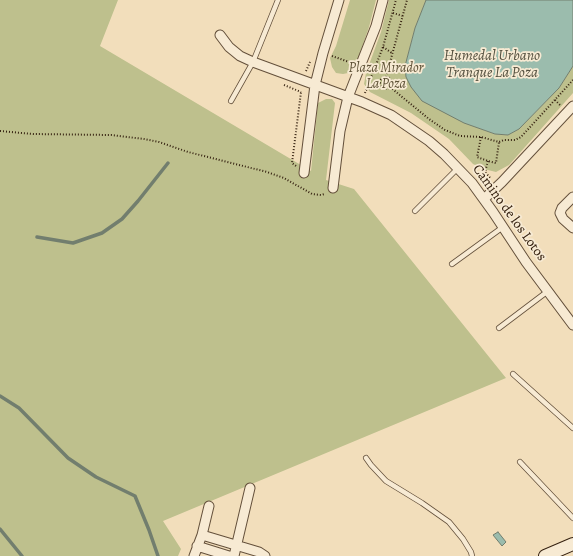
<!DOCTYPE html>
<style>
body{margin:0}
canvas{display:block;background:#f2debb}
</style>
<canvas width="573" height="556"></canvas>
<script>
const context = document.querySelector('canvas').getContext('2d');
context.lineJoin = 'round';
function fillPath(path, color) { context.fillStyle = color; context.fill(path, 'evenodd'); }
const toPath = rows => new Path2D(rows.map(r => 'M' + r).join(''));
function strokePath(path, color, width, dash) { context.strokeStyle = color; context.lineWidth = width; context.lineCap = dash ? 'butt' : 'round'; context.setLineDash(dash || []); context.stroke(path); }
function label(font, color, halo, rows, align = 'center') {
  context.font = font + ' Alegreya,serif'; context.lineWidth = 3.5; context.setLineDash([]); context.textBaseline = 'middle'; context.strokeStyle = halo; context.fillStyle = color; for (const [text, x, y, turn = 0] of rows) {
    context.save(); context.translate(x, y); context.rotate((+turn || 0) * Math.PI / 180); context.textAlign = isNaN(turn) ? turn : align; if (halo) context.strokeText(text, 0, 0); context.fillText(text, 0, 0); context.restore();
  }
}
fillPath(toPath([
 [0,0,118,0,100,46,311,171,318,103,326,99,332,99,335,103,326,180,354,189,506,378,163,521,181,549,178,556,0,556],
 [350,0,376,0,369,27,358,59,353,69,348,73,343,74,336,73,332,67,330,58,336,46],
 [389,0,426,0,415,28,405,66,447,113,465,123,495,134,508,135,519,129,559,88,573,66,573,93,509,165,496,172,484,169,473,164,449,139,411,113,370,92,364,84,366,73,381,32]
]), '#bec08d');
const water = toPath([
 [426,0,573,0,573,66,559,88,519,129,508,135,495,134,464,123,422,101,411,87,406,77,405,66,415,28,426,0],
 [498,532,506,542,502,546,493,535,498,532]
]);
fillPath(water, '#9bbcad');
strokePath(water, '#727e6e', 1);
strokePath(toPath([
 [37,237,73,243,102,233,122,219,138,201,168,163],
 [0,396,19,408,68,458,96,477,135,496,149,530,158,556],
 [0,529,22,556]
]), '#727e6e', 3.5);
const lane = toPath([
 [231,101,253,62,278,0],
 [415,211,458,168],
 [452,264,503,227],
 [499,328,548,291],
 [513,374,573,428],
 [366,458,371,465,386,481,422,503,449,522,463,539,471,552,472,556],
 [520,462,573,518]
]);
const street = toPath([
 [220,35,229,47,240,56,253,62,362,102,391,115,429,141,444,154,472,183,493,212,526,262,573,325],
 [304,173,315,85,323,53,339,0],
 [333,188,340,131,348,97,376,26,383,0],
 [573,197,562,208,560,213,563,219,573,228],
 [484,199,502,182,573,106],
 [202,535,259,552,265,556],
 [197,546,229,556],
 [194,556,202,535,209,506],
 [234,556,250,488]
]);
const secondary = toPath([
 [545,556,573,544]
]);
strokePath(lane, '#64503b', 6);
strokePath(street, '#64503b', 11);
strokePath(secondary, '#352110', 14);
strokePath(toPath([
 [393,13,403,16],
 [383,47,392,53],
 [332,56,352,63],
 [306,71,310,62],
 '380 83a6 6 0 1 1 12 0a6 6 0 1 1-12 0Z',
 [386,77,407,0],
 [284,85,301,92],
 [390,87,429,119,445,130,460,136,481,137,499,142,504,140,515,140,521,137,573,80],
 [366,90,380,85],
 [365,93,383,47,396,0],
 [555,100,561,106],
 [0,131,33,134,111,135,144,139,159,142,188,152,267,172,284,178,312,194,321,195,325,194],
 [481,137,477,157,488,161,496,163,499,142],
 [488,161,485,172,491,179],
 [296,166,292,163,301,92]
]), '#352110', 2, [1, 2]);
strokePath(lane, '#f7ead3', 4.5);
strokePath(street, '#f7ead3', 9);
strokePath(secondary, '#f7ead3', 12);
label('italic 14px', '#5e5136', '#f7ead3', [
 ["Plaza Mirador",386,69],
 ["La Poza",386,85]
]);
label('14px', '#352110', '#f7ead3', [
 ["Camino de los Lotos",509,213,54]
]);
label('italic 15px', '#54503f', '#f7ead3', [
 ["Humedal Urbano",492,56],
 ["Tranque La Poza",492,73]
]);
</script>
